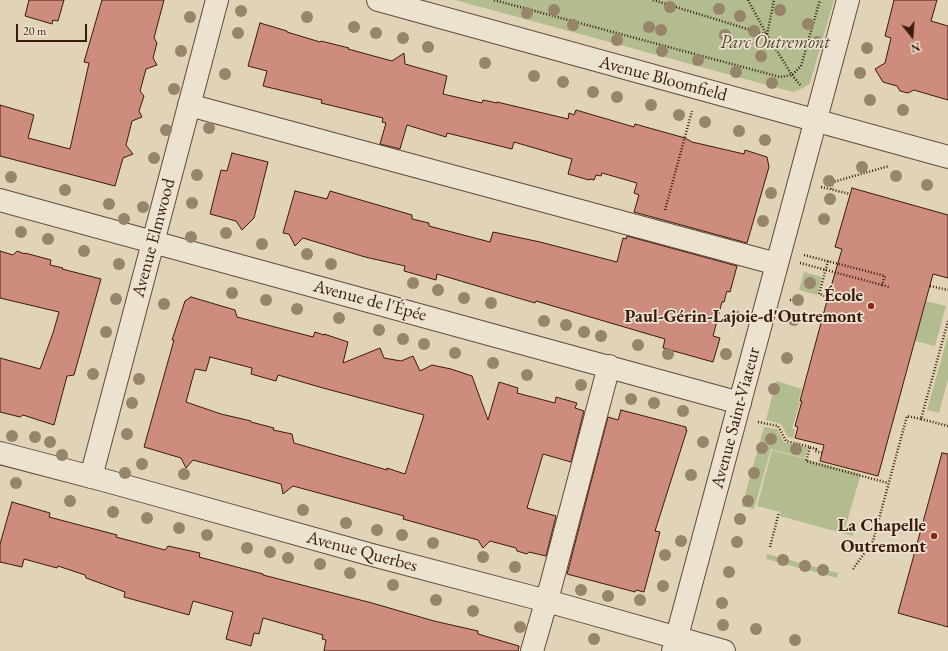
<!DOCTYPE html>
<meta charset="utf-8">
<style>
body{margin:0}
#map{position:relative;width:948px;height:651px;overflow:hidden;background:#e1d3b7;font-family:"EB Garamond",serif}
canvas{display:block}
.north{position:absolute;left:892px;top:16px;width:40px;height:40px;-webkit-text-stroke:3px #ece2d0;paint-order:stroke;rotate:163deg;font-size:11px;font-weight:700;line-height:16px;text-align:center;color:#3a1b0c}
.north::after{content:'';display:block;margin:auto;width:14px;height:18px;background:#3a1b0c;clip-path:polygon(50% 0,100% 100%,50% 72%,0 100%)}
.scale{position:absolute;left:16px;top:24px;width:71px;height:18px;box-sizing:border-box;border:2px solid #3a1b0c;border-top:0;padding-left:5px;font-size:12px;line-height:14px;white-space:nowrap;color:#3a1b0c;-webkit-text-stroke:3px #ece2d0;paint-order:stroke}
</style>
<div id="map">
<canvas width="948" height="651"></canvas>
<div class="north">N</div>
<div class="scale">20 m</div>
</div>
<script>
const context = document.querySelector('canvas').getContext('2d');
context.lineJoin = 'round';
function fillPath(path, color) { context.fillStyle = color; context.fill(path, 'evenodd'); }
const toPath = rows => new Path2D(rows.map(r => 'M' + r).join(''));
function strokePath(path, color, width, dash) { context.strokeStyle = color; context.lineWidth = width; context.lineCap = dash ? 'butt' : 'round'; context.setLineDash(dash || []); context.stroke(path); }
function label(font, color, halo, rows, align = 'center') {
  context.font = font + ' "EB Garamond",serif'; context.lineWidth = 3.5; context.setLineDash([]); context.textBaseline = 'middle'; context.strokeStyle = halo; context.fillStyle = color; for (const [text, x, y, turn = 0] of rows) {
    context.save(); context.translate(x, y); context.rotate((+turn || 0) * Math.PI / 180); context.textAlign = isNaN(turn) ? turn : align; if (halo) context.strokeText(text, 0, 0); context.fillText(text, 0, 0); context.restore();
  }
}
fillPath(toPath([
 [455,0,834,0,810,83,803,88,793,92],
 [804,272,822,277,817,295,799,290],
 [926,301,946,306,935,346,915,341],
 [948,335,948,379,939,413,927,410],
 [776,381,802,389,798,402,800,403,792,428,795,429,793,438,788,437,781,424,766,420],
 [764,427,777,429,784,442,808,448,805,458,771,449,754,509,742,506],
 [772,450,861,474,845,528,854,531,853,536,780,516,781,512,757,506],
 [767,554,838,573,837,578,766,559]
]), '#b2bc8f');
const building = toPath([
 [29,0,64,0,58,21,53,20,52,24,25,16,29,0],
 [102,0,164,0,154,38,157,43,153,58,157,65,146,69,140,91,144,96,139,111,142,117,132,121,126,145,133,154,123,158,115,186,0,156,0,105,34,115,28,138,70,149,89,63,84,62,102,0],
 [894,0,937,0,931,21,948,26,948,100,914,90,908,93,900,91,897,86,883,82,875,69,885,63,891,38,885,36,894,0],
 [260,23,287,31,287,32,320,42,321,41,349,48,348,49,392,61,404,53,405,64,447,76,443,94,482,103,483,100,497,103,497,102,568,119,569,113,574,115,576,110,634,127,635,124,685,138,692,142,744,154,745,150,767,157,769,167,747,243,634,212,639,195,634,193,637,183,602,173,601,176,596,175,594,180,590,179,589,180,568,174,572,159,514,142,512,149,447,133,446,137,407,125,400,149,380,144,386,123,382,122,383,118,321,103,322,100,263,86,267,71,248,66,260,23],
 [232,153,268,162,254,218,242,230,236,221,210,214,221,170,227,171,232,153],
 [852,188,948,215,948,278,933,274,878,476,820,461,824,445,795,438,798,427,795,426,802,401,800,401,828,297,842,249,835,247,852,188],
 [295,191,327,199,330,191,412,215,412,219,429,223,429,226,490,242,493,232,540,242,617,262,623,238,626,239,627,236,737,266,730,292,727,291,724,302,722,302,713,336,720,338,713,362,663,348,665,339,536,301,535,303,437,274,436,280,404,271,405,266,365,257,303,238,295,246,289,234,283,233,295,191],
 [0,251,13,255,17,251,25,254,25,253,51,260,50,265,63,268,62,269,101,279,74,375,67,376,54,425,23,415,20,417,0,412,0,358,40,369,53,333,59,312,0,298,0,251],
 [191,297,235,310,237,317,313,337,315,332,324,335,324,334,348,342,343,363,380,348,384,358,401,361,413,356,420,371,432,365,451,369,472,376,488,420,499,382,518,388,517,393,555,403,556,397,577,403,575,408,584,411,571,462,543,454,527,508,556,516,546,556,529,552,527,554,517,551,516,548,490,541,483,548,478,540,403,519,404,516,293,486,283,494,281,484,193,460,186,468,181,458,144,447,174,340,172,340,185,301,191,297],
 [210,357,252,368,251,374,276,381,278,375,323,388,424,415,405,474,387,468,387,470,294,443,292,434,273,430,274,428,251,422,251,421,221,414,186,402,195,369,206,371,210,357],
 [621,410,686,427,686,430,687,430,655,531,660,532,644,592,636,590,635,592,567,574,608,417,618,420,621,410],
 [942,453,948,454,948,627,898,613,942,453],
 [12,502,50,513,49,517,117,535,116,537,165,550,168,546,200,553,199,557,263,574,263,575,372,603,434,621,478,631,478,634,519,646,518,651,324,651,326,640,322,639,323,635,263,618,259,634,254,633,251,646,226,639,233,612,193,601,189,615,124,597,125,592,86,578,85,575,58,566,57,568,24,559,22,567,0,562,0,544,12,502]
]);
fillPath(building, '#ce8c7f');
strokePath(building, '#3a1b0c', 1);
const minor = toPath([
 [378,0,948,157],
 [189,105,777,264],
 [0,200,740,403],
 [0,453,107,481,372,555,547,601,724,651],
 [91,477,217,0],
 [532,651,551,585,609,366],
 [673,651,848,0]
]);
strokePath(minor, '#644937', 24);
strokePath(toPath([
 [494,0,780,77,792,75,801,66,820,0],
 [653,0,767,35,774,0],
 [748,0,767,35,792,75,801,86],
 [821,187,850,194],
 [831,189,833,182,889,166],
 [665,210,692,111],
 [804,255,885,276,882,285,889,287],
 [828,261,819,294,828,297],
 [800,263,882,285],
 [930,286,948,290],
 [790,300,796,301],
 [921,419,948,426],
 [758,422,778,426,786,441,810,447,806,461,888,483],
 [810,447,816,449,815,451,822,453],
 [770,547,779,512],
 [853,569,873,541,907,416,921,419,948,321]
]), '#3a1b0c', 2.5, [1, 2]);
strokePath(minor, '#ece2d0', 22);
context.fillStyle = '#96846b';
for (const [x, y] of [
 [670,7],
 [719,9],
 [554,10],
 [780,10],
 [241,11],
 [527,13],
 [740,16],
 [190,17],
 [307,17],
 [808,24],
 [573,25],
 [354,27],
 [649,27],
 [661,30],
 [754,31],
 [238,33],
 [376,33],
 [725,35],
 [403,38],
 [617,40],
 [817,42],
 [428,47],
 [867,48],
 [181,51],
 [662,51],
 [761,56],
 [698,60],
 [485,63],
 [736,72],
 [860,73],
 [225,74],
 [534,76],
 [563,82],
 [772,83],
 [174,89],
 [593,92],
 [617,97],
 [870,100],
 [651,105],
 [903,110],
 [679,115],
 [705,122],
 [209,128],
 [166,130],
 [739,131],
 [765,140],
 [154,158],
 [862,167],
 [197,175],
 [896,176],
 [11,177],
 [829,181],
 [927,185],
 [65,190],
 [771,193],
 [830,199],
 [192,203],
 [109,204],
 [143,207],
 [124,219],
 [824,219],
 [763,221],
 [21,232],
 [226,233],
 [191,237],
 [48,239],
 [262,244],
 [84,251],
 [307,254],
 [119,264],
 [331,264],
 [413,283],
 [810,283],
 [438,290],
 [232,293],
 [464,298],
 [116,299],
 [266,300],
 [798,300],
 [491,303],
 [164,304],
 [297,309],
 [735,316],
 [339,318],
 [794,320],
 [544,321],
 [566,325],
 [379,330],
 [106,332],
 [584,332],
 [601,336],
 [403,339],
 [424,344],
 [638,345],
 [455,353],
 [668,354],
 [726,354],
 [787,358],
 [493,363],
 [93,374],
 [527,375],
 [139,379],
 [581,385],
 [774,389],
 [631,399],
 [132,403],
 [654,403],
 [683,411],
 [127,434],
 [12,436],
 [35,437],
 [771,439],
 [50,442],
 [703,442],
 [762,448],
 [796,449],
 [62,455],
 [142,464],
 [125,473],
 [754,473],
 [184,474],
 [691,475],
 [16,483],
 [70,501],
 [748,501],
 [303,510],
 [113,512],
 [147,518],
 [740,519],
 [346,523],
 [179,528],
 [377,530],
 [207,535],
 [402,535],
 [681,541],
 [737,542],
 [433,543],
 [247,548],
 [270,552],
 [665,555],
 [483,557],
 [288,558],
 [783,560],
 [320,564],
 [805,566],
 [515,567],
 [823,570],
 [729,572],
 [350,573],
 [393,585],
 [663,586],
 [581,590],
 [608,596],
 [436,600],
 [640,600],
 [722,603],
 [473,611],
 [723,625],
 [520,627],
 [756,629],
 [594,639],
 [795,640]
]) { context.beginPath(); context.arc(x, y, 6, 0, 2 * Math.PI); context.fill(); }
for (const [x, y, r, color] of [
 [871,306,4,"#8f2418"],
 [934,536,4,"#8f2418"]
]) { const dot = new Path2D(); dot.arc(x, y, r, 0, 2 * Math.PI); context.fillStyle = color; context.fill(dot); strokePath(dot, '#ece2d0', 1.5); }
label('italic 18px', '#58432d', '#ece2d0', [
 ["Parc Outremont",775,43]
]);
label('18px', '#3a1b0c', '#ece2d0', [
 ["Avenue Bloomfield",663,79,15],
 ["Avenue Elmwood",154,238,-75],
 ["Avenue de l'Épée",370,301,15],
 ["Avenue Saint-Viateur",736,418,-75],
 ["Avenue Querbes",362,552,15]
]);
label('bold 18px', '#3a1b0c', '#ece2d0', [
 ["École",863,296],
 ["Paul-Gérin-Lajoie-d'Outremont",863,317],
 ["La Chapelle",926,526],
 ["Outremont",926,547]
], 'right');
</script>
